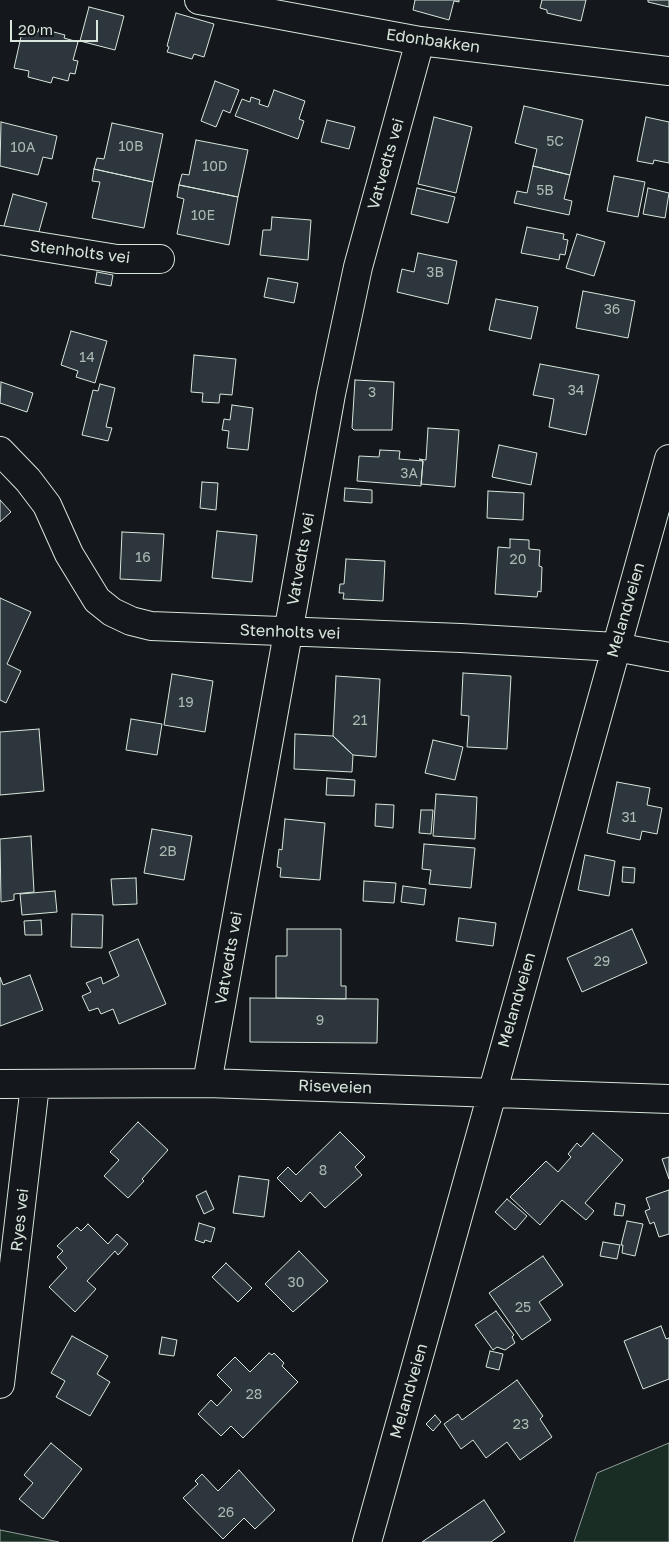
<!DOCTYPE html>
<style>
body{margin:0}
#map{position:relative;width:669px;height:1542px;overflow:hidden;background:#14181c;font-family:"Golos Text",sans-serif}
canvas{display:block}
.scale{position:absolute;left:10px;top:20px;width:88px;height:22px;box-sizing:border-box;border:2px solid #d8e6dc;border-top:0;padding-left:6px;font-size:15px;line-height:18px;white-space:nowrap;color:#d8e6dc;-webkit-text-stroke:4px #14181c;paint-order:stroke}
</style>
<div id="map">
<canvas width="669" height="1542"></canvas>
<div class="scale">20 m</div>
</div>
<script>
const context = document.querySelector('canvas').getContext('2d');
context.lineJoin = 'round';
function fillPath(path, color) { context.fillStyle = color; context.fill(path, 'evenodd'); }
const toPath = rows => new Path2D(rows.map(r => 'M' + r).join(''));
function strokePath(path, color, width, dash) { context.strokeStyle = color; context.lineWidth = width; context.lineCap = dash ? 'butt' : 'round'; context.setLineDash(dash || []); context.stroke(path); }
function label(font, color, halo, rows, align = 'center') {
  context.font = font + ' "Golos Text",sans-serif'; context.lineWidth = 4; context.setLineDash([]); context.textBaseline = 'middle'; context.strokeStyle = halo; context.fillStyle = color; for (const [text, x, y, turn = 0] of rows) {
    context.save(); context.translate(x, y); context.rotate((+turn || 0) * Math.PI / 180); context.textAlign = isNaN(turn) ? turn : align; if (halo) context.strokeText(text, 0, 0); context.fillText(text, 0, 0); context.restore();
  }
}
const green = toPath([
 [669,1443,669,1542,574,1542,597,1473,669,1443],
 [0,1530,59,1542,0,1542,0,1530]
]);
fillPath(green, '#1a2d24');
strokePath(green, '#939e99', 1);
const building = toPath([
 [415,0,459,0,459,2,454,1,449,20,413,10,415,0],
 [542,0,586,0,581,21,547,13,547,10,540,8,542,0],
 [648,0,669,0,669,7,648,2,648,0],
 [89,7,124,16,115,50,80,41,89,7],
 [176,13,214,24,204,57,194,54,192,59,167,52,169,47,167,46,176,13],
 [23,28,38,32,39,28,65,35,64,38,78,42,73,60,78,61,75,74,70,73,68,81,53,77,51,83,28,77,29,71,14,68,23,28],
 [215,81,239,90,230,113,223,110,216,127,201,121,215,81],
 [274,90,305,101,299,119,304,121,298,139,235,116,242,99,250,102,251,97,260,100,259,104,268,107,274,90],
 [524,106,583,120,570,175,533,166,537,149,515,143,524,106],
 [434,117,472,127,456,193,418,184,434,117],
 [646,117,669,122,669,163,654,160,653,164,637,161,646,117],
 [327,120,355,127,349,149,321,142,327,120],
 [1,122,57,136,52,159,43,157,38,175,0,166,1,122],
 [112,123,163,134,153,182,94,169,97,158,104,159,112,123],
 [196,140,248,150,238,197,179,185,182,174,189,175,196,140],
 [533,166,570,175,564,199,572,201,569,215,514,203,517,191,527,193,533,166],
 [94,169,153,182,144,228,92,218,100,182,92,181,94,169],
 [614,176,645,182,638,217,607,211,614,176],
 [179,185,238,197,229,245,177,234,184,199,177,197,179,185],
 [417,188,455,197,448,223,411,214,417,188],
 [648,188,669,193,665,218,643,214,648,188],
 [13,194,47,203,36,242,2,233,13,194],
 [272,217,311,220,308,260,260,255,263,230,271,230,272,217],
 [527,227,564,234,563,239,568,240,565,255,560,254,559,260,521,253,527,227],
 [577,234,605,242,594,276,566,268,577,234],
 [418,253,457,261,448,304,397,292,402,269,414,272,418,253],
 [97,272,113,275,111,286,95,283,97,272],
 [268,278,298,283,294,303,264,297,268,278],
 [583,291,635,301,628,338,576,328,583,291],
 [496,299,538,307,531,339,489,330,496,299],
 [71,331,107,341,95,383,76,377,78,371,61,365,71,331],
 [194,355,236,359,232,395,220,394,219,403,202,402,203,393,191,392,194,355],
 [540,364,599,375,586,435,549,427,554,399,533,395,540,364],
 [355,380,394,382,392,430,354,430,352,428,355,380],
 [1,382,33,393,27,412,0,403,1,382],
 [100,384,115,388,106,427,112,428,108,441,82,435,93,390,98,391,100,384],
 [232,405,253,408,248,450,227,448,229,431,222,430,224,419,230,420,232,405],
 [428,428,459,430,455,487,421,484,423,461,419,459,426,460,428,428],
 [499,445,537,453,531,485,492,477,499,445],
 [380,450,400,451,399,459,423,461,421,486,357,481,359,456,379,457,380,450],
 [202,482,218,483,216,510,200,508,202,482],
 [345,488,372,490,372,503,344,501,345,488],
 [488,491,524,493,523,520,487,518,488,491],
 [0,500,11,512,0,522,0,500],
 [217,531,257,535,252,582,212,578,217,531],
 [122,532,164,534,161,581,120,579,122,532],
 [510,539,529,540,529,549,540,550,539,566,542,567,541,592,538,591,537,597,495,594,498,547,510,548,510,539],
 [346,559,385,561,383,601,343,599,344,593,339,593,340,584,344,584,346,559],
 [0,598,31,612,7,664,21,671,6,703,0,700,0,598],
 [463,673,511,676,507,749,467,747,469,716,461,715,463,673],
 [172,674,213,681,205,732,164,725,172,674],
 [336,676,380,679,376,757,353,755,333,736,336,676],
 [131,719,162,724,157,755,126,750,131,719],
 [39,729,44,791,0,795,0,732,39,729],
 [295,734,333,736,353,755,352,772,294,769,295,734],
 [433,740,463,747,455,780,425,773,433,740],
 [327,778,355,780,354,796,326,795,327,778],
 [617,782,650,788,647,805,662,808,657,834,642,831,640,840,607,833,617,782],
 [436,794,477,797,475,839,433,836,436,794],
 [376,804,394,805,393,828,375,826,376,804],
 [421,810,433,810,431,834,419,833,421,810],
 [285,819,325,823,320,880,280,877,281,868,277,867,279,849,282,850,285,819],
 [152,829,192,836,184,880,144,873,152,829],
 [31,836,34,892,14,894,14,900,1,902,0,839,31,836],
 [424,844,475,848,471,888,429,884,431,870,422,869,424,844],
 [585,855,615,861,609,896,578,890,585,855],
 [623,867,635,868,634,883,622,882,623,867],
 [136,878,137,904,113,905,111,879,136,878],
 [364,881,396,883,394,903,363,901,364,881],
 [403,886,426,889,424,905,401,902,403,886],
 [55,891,57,912,22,915,20,894,55,891],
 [72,914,103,915,102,948,71,947,72,914],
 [459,918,496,923,493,946,456,941,459,918],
 [41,920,42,935,25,935,24,921,41,920],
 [287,929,341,929,341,986,346,986,346,999,276,998,276,956,287,956,287,929],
 [632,929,647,963,582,992,567,958,632,929],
 [138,939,166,1004,119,1024,113,1009,101,1014,98,1008,89,1011,82,996,91,992,86,983,101,977,103,984,119,976,109,952,138,939],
 [30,975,43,1010,0,1026,0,977,3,985,30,975],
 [250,998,378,999,377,1043,250,1042,250,998],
 [138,1122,168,1150,142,1179,144,1181,128,1198,104,1176,119,1160,110,1152,138,1122],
 [340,1132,365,1157,355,1167,362,1175,325,1208,310,1192,301,1202,277,1178,288,1167,296,1175,340,1132],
 [593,1133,623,1160,585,1203,594,1211,586,1220,562,1200,540,1225,510,1197,546,1161,558,1172,571,1157,568,1154,577,1143,581,1147,593,1133],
 [669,1157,669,1179,662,1159,669,1157],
 [239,1176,269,1180,264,1217,233,1213,239,1176],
 [669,1190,669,1234,659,1237,654,1222,650,1224,645,1211,650,1209,646,1198,669,1190],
 [206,1191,214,1209,204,1214,196,1196,206,1191],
 [507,1199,527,1216,515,1230,495,1212,507,1199],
 [616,1203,625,1205,623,1216,614,1215,616,1203],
 [627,1221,643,1224,635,1256,622,1253,623,1245,621,1245,627,1221],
 [199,1223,215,1228,211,1242,205,1240,204,1243,195,1240,199,1223],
 [88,1224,108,1244,117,1234,128,1244,118,1255,115,1251,87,1281,96,1289,75,1312,49,1287,67,1268,57,1257,63,1251,57,1246,77,1227,81,1231,88,1224],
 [603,1242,620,1245,617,1259,600,1256,603,1242],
 [299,1251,328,1281,293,1312,265,1284,299,1251],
 [543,1256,563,1285,539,1302,551,1320,522,1340,489,1293,543,1256],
 [226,1263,252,1288,238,1302,212,1277,226,1263],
 [496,1311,514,1335,512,1337,515,1343,505,1350,497,1347,493,1350,475,1325,496,1311],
 [661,1326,666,1339,669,1338,669,1379,643,1389,624,1341,661,1326],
 [72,1336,108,1356,97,1374,110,1382,90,1416,56,1397,65,1381,51,1373,72,1336],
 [162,1337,177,1340,174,1356,159,1354,162,1337],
 [490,1351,503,1354,499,1370,486,1367,490,1351],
 [269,1353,272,1355,274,1353,284,1363,282,1366,298,1382,243,1438,231,1426,221,1436,198,1414,211,1400,217,1406,232,1390,217,1375,235,1357,250,1372,269,1353],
 [517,1380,543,1416,540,1419,552,1437,520,1460,507,1442,486,1458,473,1440,461,1449,444,1424,458,1414,462,1420,517,1380],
 [435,1415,441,1422,433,1431,426,1424,435,1415],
 [51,1443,82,1469,43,1519,19,1499,33,1483,24,1475,51,1443],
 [239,1470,275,1510,255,1529,244,1518,223,1539,183,1498,198,1484,195,1481,202,1474,218,1491,239,1470],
 [484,1500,505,1532,491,1542,422,1542,484,1500]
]);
fillPath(building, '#2c363c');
strokePath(building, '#d8e6dc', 1);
const minor = toPath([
 [199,0,420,41,669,71],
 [0,240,117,259,160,259],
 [0,451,28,480,47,505,69,554,97,600,112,612,131,621,151,626,461,638,616,647,669,657],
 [207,1083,331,394,358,267,420,41],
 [0,1084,207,1083,669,1099],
 [0,1384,35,1085],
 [367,1542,669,459]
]);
strokePath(minor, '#d8e6dc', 30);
strokePath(minor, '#14181c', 28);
label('14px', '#adbab4', null, [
 ["5C",555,142],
 ["10B",131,147],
 ["10A",23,148],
 ["10D",215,167],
 ["5B",545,191],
 ["10E",203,216],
 ["3B",435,273],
 ["36",612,310],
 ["14",87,358],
 ["34",576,391],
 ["3",372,393],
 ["3A",409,474],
 ["16",143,558],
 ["20",518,560],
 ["19",186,703],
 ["21",360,721],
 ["31",629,818],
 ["2B",168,852],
 ["29",602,962],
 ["9",320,1021],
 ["8",323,1171],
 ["30",296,1283],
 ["25",523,1308],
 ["28",254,1395],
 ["23",521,1425],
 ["26",226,1513]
]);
label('16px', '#d8e6dc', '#14181c', [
 ["Edonbakken",433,41,8],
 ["Vatvedts vei",386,164,-74],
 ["Stenholts vei",80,252,7],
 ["Vatvedts vei",301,559,-80],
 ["Melandveien",626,610,-74],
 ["Stenholts vei",290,632,2],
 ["Vatvedts vei",229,958,-80],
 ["Melandveien",517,1000,-74],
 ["Riseveien",335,1087,2],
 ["Ryes vei",20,1220,-84],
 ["Melandveien",409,1391,-74]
]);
</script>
